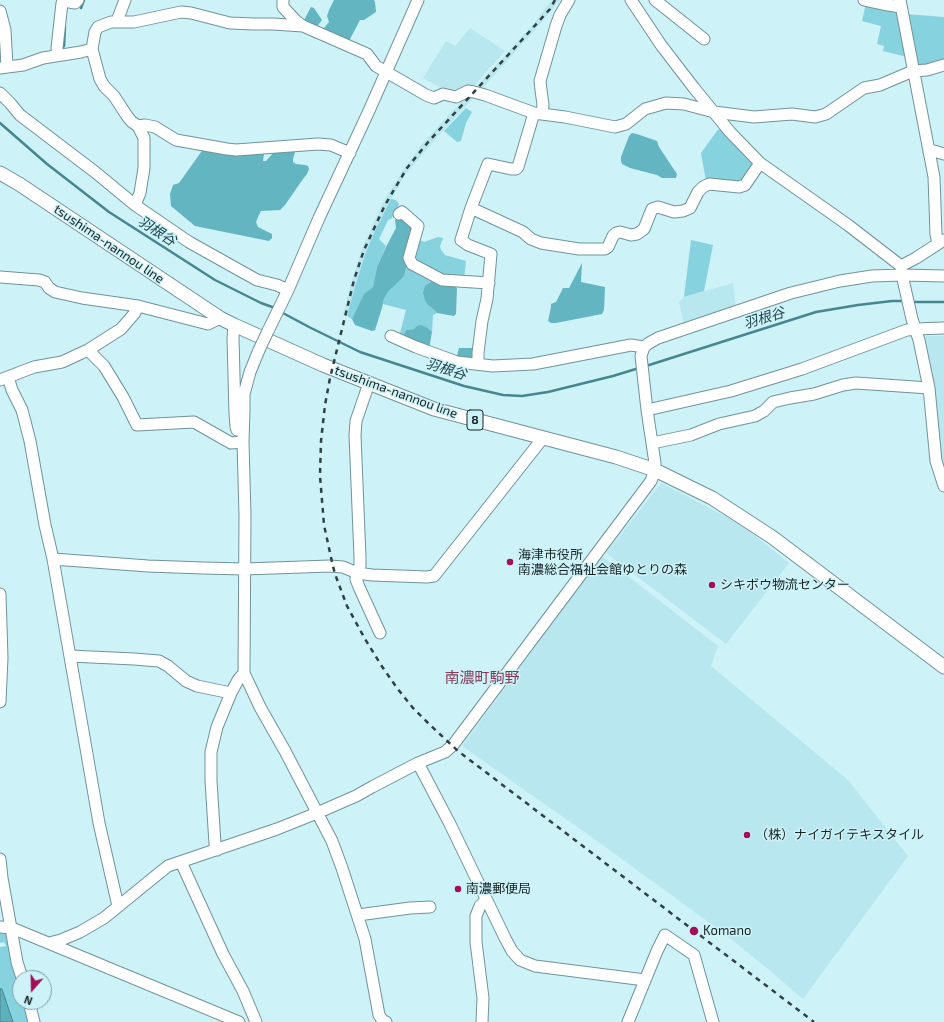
<!DOCTYPE html>
<meta charset="utf-8">
<style>
body{margin:0}
#map{position:relative;width:944px;height:1022px;overflow:hidden;background:#cdf2f8;font-family:"Exo 2",sans-serif}
canvas{display:block}
.north{position:absolute;left:12px;top:970px;width:40px;height:40px;box-sizing:border-box;background:#cdf2f8;border:1px solid #84a0a4;border-radius:50%;rotate:200deg;font-size:11px;font-weight:700;line-height:16px;text-align:center;color:#162426}
.north::after{content:'';display:block;margin:auto;width:14px;height:18px;background:#a00f57;clip-path:polygon(50% 0,100% 100%,50% 72%,0 100%)}
</style>
<div id="map">
<canvas width="944" height="1022"></canvas>
<div class="north">N</div>
</div>
<script>
const context = document.querySelector('canvas').getContext('2d');
context.lineJoin = 'round';
function fillPath(path, color) { context.fillStyle = color; context.fill(path, 'evenodd'); }
const toPath = rows => new Path2D(rows.map(r => 'M' + r).join(''));
function strokePath(path, color, width, dash) { context.strokeStyle = color; context.lineWidth = width; context.lineCap = dash ? 'butt' : 'round'; context.setLineDash(dash || []); context.stroke(path); }
function label(font, color, halo, rows, align = 'center') {
  context.font = font + ' "Exo 2","Noto Sans JP",sans-serif'; context.lineWidth = 3; context.setLineDash([]); context.textBaseline = 'middle'; context.strokeStyle = halo; context.fillStyle = color; for (const [text, x, y, turn = 0] of rows) {
    context.save(); context.translate(x, y); context.rotate((+turn || 0) * Math.PI / 180); context.textAlign = isNaN(turn) ? turn : align; if (halo) context.strokeText(text, 0, 0); context.fillText(text, 0, 0); context.restore();
  }
}
fillPath(toPath([
 [552,0,560,0,535,30,480,91,473,90,531,27],
 [470,28,505,51,471,89,452,94,423,78,446,41,455,46],
 [469,93,476,95,439,135,405,175,387,207,366,252,356,283,347,316,343,315,352,280,362,249,382,204,401,173,423,143],
 [733,283,735,299,736,306,684,324,679,302,684,297],
 [927,336,944,336,944,472,943,472,922,340],
 [661,483,725,516,748,530,789,563,726,644,606,553],
 [602,556,718,646,711,666,848,780,908,856,803,999,768,969,722,932,600,843,462,746]
]), '#b9e7ef');
fillPath(toPath([
 [866,3,899,10,907,57,883,51,884,46,877,44,881,26,862,21],
 [905,14,944,17,944,63,918,70],
 [466,108,472,112,466,123,461,141,457,142,444,131],
 [722,127,754,164,744,180,738,183,706,181,701,153,717,131],
 [391,199,396,200,399,204,394,215,391,219,388,220,379,239,386,246,377,267,373,287,364,295,352,319,347,316,356,283,366,252,375,231],
 [438,237,443,238,440,246,441,250,445,255,466,261,464,279,442,277,414,263,413,256,418,239,424,242],
 [691,240,713,245,704,291,684,297],
 [406,258,453,286,441,286,432,282,428,305,433,309,437,313,433,315,432,332,428,328,417,326,415,329,406,330,402,339,399,337,406,310,383,304,384,299,388,292,392,288],
 [0,929,3,929,11,936,20,982,20,1002,26,1002,31,1022,13,1022,2,990,0,989,0,947,6,946,4,942,0,943]
]), '#86d2de');
fillPath(toPath([
 [334,0,374,0,375,2,376,12,364,20,360,20,348,43,325,32,324,28,329,22,327,16,329,10],
 [311,7,314,8,322,20,316,28,303,22],
 [632,133,637,134,657,141,659,147,677,174,676,178,662,178,657,175,630,168,622,164,621,161,621,157,629,136],
 [204,148,262,152,264,154,263,161,266,161,275,151,293,151,295,152,293,159,293,162,296,164,305,165,308,166,309,169,307,174,303,179,285,205,280,210,261,211,258,217,256,222,258,227,272,234,272,238,269,241,195,226,171,206,170,194,173,185,179,183],
 [404,217,413,227,406,258,406,267,404,276,388,292,384,299,382,308,375,330,372,331,355,325,352,319,364,294,373,287,377,267,386,247,396,228,395,220],
 [582,263,581,282,605,287,604,310,602,314,556,323,551,323,548,321,551,307,551,304,556,302,563,288,569,288],
 [432,282,441,286,453,286,457,288,456,314,454,316,437,313,433,309,428,305,425,300,423,293,425,286,428,284],
 [421,325,428,328,432,332,429,349,402,339,406,330,414,329,417,326],
 [459,348,476,348,472,362,456,359]
]), '#64b5c2');
const water = toPath([
 [0,989,2,989,13,1022,0,1022,0,989]
]);
fillPath(water, '#5eb0bc');
strokePath(water, '#48868f', 1);
strokePath(toPath([
 [81,8,84,0],
 [61,49,64,46,65,27],
 [0,123,47,164,109,212,215,280,261,303,275,308],
 [911,302,944,302],
 [281,312,309,327,360,352,464,386,503,395,522,396,548,392,613,376,639,368],
 [646,366,816,312,858,305,892,301,906,301]
]), '#48868f', 2.5);
const minor = toPath([
 [283,0,283,7,296,21,303,26,367,54,376,66,426,95,434,98,443,94,456,97,468,91,474,92,485,95,534,113,565,117,615,127,626,124,645,109,666,103,684,104,714,112,754,117,792,114,815,117,826,114,864,88,880,85,913,71,927,70,944,65],
 [631,0,661,45,694,88,730,132,760,163,848,225,901,266,902,275,912,319,919,340,929,388,936,461,944,486],
 [655,0,704,39],
 [864,0,882,4,901,7],
 [900,0,934,177,936,234,938,244],
 [0,11,5,30,7,66],
 [117,21,125,0],
 [58,55,57,48,62,3,64,1,75,3,78,0],
 [0,68,23,65,43,58,81,52,92,49],
 [0,93,10,103,20,115,95,172,135,205,189,242,239,270,257,280,277,285,288,290],
 [542,114,543,105,541,90,540,81,556,26,560,15,569,0],
 [138,126,145,125,155,127,176,140,227,149,236,150,318,144,331,145,350,153],
 [929,152,934,151,944,154],
 [135,205,140,193,144,168,144,138,138,126,132,122,127,116,114,96,104,86,100,79,92,49,95,32,98,27,111,22,134,22,181,12,191,13,230,23,254,24,273,24,303,26],
 [471,208,523,232,531,239,541,243,579,249,605,249,608,247,613,236,616,233,620,232,631,235,637,234,644,229,652,209,658,207,674,212,683,211,690,208,698,192,703,187,709,184,739,187,745,185,760,163],
 [399,214,402,212,418,226,409,258,412,264,442,280,489,283],
 [901,266,916,258,944,240],
 [0,277,39,280,45,282,49,288,55,292,82,298,138,306],
 [234,325,233,338,235,414,236,427,237,430],
 [268,331,288,290,319,218,368,113,418,0],
 [391,336,416,347,457,362,493,366,533,364,631,345,644,347],
 [88,350,104,366,123,397,137,425,194,422,231,443,243,442],
 [259,350,250,372,244,394,244,410,243,442,245,515,244,673,260,707,285,751,332,841,342,868,365,939,379,1015,383,1021,386,1022],
 [478,364,478,353,482,321,487,299,491,254,468,245,461,240,471,208,488,164,511,169,516,169,518,167,534,113],
 [8,377,12,390,22,410,30,441,45,525,53,559,99,823,118,906],
 [0,380,34,367,62,362,88,350,121,329,134,314,138,306,208,324,220,318],
 [369,383,356,421,355,435,360,557,360,566,357,573,372,575,427,577,434,576,543,438],
 [647,410,731,391,802,369,907,330,915,329,944,328],
 [652,443,691,435,719,424,755,416,764,411,773,402,790,398,814,394,843,385,856,383,929,388],
 [53,559,148,566,203,568,245,569,330,566,343,567,357,573,356,579,359,587,380,633],
 [0,594,2,658,0,702],
 [70,656,134,659,159,661,168,666,186,681,197,686,231,693],
 [418,763,450,824,505,938,512,951,520,960,535,966,645,980],
 [217,850,215,844,211,781,211,752,217,727,231,693,238,680,244,673],
 [0,859,2,878,17,962,22,978],
 [181,862,223,954,243,991,256,1022],
 [358,915,410,908,430,907],
 [0,927,12,928,239,1022],
 [49,943,61,940,80,932,104,918,158,874,168,866,277,829,317,813,356,796,372,787,418,763,445,752,453,745,651,481,655,470,655,463,647,410,641,356,644,347,649,343,658,338,791,293,840,281,872,276,902,275,944,276],
 [29,1002,34,1022],
 [482,1022,483,998,476,942,476,916,480,906,486,900],
 [628,1022,657,951,665,935,694,955,713,1022]
]);
const major = toPath([
 [0,173,19,184,220,318,234,325,323,365,434,409,616,457,655,470,712,498,772,537,944,667]
]);
strokePath(minor, '#709399', 13);
strokePath(major, '#709399', 15);
strokePath(minor, '#fff', 11);
strokePath(major, '#fff', 13);
strokePath(toPath([
 [555,0,550,9,520,42,429,141,407,168,385,205,364,250,354,280,330,378,325,405,321,441,320,476,324,525,332,562,335,574,347,606,365,639,381,665,397,688,413,708,429,724,458,751,814,1022]
]), '#304144', 2.5, [5, 5]);
const minorBridge = toPath([
 [259,350,268,331]
]);
strokePath(minorBridge, '#709399', 13, []);
strokePath(minorBridge, '#fff', 11);
for (const [x, y, r, color] of [
 [510,562,4,"#a00f57"],
 [712,585,4,"#a00f57"],
 [747,835,4,"#a00f57"],
 [458,889,4,"#a00f57"],
 [694,931,5,"#a00f57"]
]) { const dot = new Path2D(); dot.arc(x, y, r, 0, 2 * Math.PI); context.fillStyle = color; context.fill(dot); strokePath(dot, '#cdf2f8', 1.5); }
for (const [x, y, w] of [
 [475,420,16]
]) { const box = new Path2D(); box.roundRect(x - w / 2, y - 10, w, 20, 3); context.fillStyle = '#cdf2f8'; context.fill(box); strokePath(box, '#162426', 1); }
label('bold 12px', '#162426', null, [
 ["8",475,420]
]);
label('13px', '#162426', '#cdf2f8', [
 ["tsushima-nannou line",109,244,34],
 ["tsushima-nannou line",396,392,20]
]);
label('13px', '#162426', '#cdf2f8', [
 ["海津市役所",518,555],
 ["南濃総合福祉会館ゆとりの森",518,570],
 ["シキボウ物流センター",720,585],
 ["（株）ナイガイテキスタイル",755,835],
 ["南濃郵便局",466,889],
 ["Komano",703,931]
], 'left');
label('italic 14px', '#1f464c', '#cdf2f8', [
 ["羽根谷",157,231,33],
 ["羽根谷",764,318,-17],
 ["羽根谷",446,369,18]
]);
label('15px', '#803b55', '#cdf2f8', [
 ["南濃町駒野",482,678]
]);
</script>
